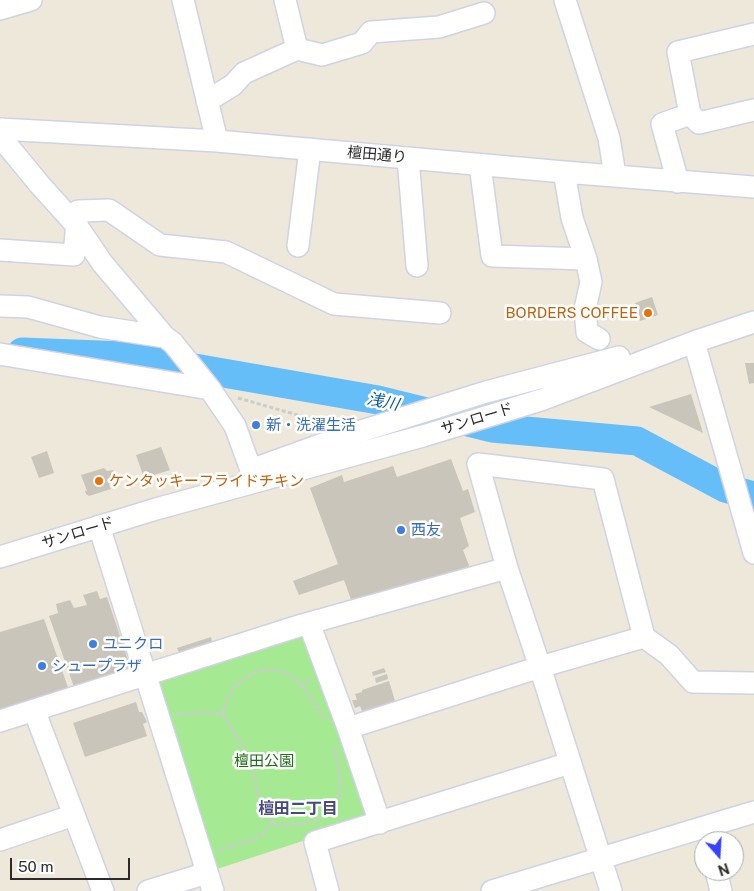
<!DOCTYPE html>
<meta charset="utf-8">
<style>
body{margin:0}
#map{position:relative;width:754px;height:891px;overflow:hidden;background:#eee8db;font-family:"Public Sans",sans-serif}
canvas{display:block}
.north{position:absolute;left:694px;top:831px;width:50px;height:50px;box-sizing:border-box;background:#fff;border:1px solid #aaa;border-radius:50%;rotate:161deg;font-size:14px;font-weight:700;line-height:20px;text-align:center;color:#2b2b2b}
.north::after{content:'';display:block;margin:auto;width:18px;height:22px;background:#3742ff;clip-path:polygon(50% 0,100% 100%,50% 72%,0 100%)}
.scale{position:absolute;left:10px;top:858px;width:120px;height:22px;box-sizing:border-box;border:2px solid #2b2b2b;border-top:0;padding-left:6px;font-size:15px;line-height:18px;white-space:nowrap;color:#2b2b2b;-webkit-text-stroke:4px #fff;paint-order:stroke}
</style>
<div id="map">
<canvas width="754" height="891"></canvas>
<div class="north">N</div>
<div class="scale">50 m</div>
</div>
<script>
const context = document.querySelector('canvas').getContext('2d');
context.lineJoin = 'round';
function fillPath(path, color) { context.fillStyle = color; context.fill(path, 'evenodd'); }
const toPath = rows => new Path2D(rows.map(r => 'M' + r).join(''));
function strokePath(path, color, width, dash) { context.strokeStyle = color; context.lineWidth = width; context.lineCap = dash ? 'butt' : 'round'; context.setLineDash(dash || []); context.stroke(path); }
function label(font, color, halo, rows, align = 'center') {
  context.font = font + ' "Public Sans","Noto Sans JP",sans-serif'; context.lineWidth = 5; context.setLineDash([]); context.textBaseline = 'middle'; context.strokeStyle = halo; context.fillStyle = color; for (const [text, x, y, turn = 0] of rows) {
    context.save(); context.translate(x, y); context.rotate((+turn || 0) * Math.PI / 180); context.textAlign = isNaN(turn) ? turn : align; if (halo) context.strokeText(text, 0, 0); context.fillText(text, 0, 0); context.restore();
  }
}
fillPath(toPath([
 [306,634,373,818,211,871,153,683]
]), '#a5e993');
strokePath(toPath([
 [22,352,126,356,378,400,492,428,637,441,725,488,754,496]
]), '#66bef8', 29);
fillPath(toPath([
 [652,297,658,315,640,321,635,303],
 [745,363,754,363,754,383,749,384],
 [691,394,703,433,649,407],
 [161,447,170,470,144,478,136,455],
 [47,451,54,473,39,478,31,457],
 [451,459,463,491,468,489,475,512,460,518,469,546,463,550,470,568,378,593,379,598,353,605,344,580,299,595,293,581,338,564,310,488,342,475,344,482,393,466,397,477],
 [104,468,107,471,113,470,117,481,109,484,111,489,89,496,86,494,85,491,87,491,81,475],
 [97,591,100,599,107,597,132,672,75,690,49,616,58,613,56,604,70,600,74,608,87,605,83,595],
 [44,619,70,693,0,715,0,632],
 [211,637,214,649,182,660,177,648],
 [384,668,386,672,373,676,372,672],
 [387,674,388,679,376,683,375,678],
 [389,681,395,701,363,713,360,706,355,708,352,700,357,700,355,694,362,692,362,690],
 [136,702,139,712,142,712,147,722,143,724,147,736,85,757,73,723]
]), '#c9c5bb');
const minor = toPath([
 [183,0,217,141],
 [285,0,297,49,322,55,362,43,371,32,439,27,484,13],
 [565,0,609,138,615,175],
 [0,9,31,0],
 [754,34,678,52,690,114,699,123,754,110],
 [207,101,233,85,244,73,297,49],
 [0,129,217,141,564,172,754,187],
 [3,129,3,140,40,185,77,226,103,264,165,337,173,343,210,389,235,426,255,481],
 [408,158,417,266],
 [480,165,492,256,586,259,591,282,585,309,587,332,599,339],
 [564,172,572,218,586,259],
 [678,182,662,124,690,114],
 [298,246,310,149],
 [0,250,74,255,78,211,109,210,160,245,226,252,334,304,440,313],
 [0,306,28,307,100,327,165,337],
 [694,342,754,553],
 [0,354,210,389],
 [259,467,339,438,486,392,619,357],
 [99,526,213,891],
 [0,557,156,509,423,436,541,400,694,342,754,322],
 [309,623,348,728,380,823],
 [34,710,103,891],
 [0,721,302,625,507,568],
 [348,728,540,667,644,637],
 [0,840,74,815],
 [716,871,721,891],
 [148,891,207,873],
 [328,891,315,842,570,763],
 [492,891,754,812],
 [611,891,540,667,507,568,478,464,603,479,644,637,669,655,693,682,754,683]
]);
strokePath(minor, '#d0d2e5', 24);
strokePath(toPath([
 [238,398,326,423],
 [302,686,311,677],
 [176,715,204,712,224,714],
 [316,821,329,811,339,796,340,787,338,763,334,748],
 [312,822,285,826,277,825,267,817,259,799,250,759,229,725,224,716,223,709,233,688,243,679,252,673,264,670,277,670,289,674,298,682,306,691,324,719],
 [219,850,252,840,263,834,273,822]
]), '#ccc', 3, [4, 2.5]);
strokePath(minor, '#fff', 21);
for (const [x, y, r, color] of [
 [648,313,5,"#e8710a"],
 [256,425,5,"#3f7fe0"],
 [99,481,5,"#e8710a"],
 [401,530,5,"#3f7fe0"],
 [93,644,5,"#3f7fe0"],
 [42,666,5,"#3f7fe0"]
]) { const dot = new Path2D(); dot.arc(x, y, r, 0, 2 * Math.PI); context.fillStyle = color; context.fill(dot); strokePath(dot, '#fff', 2); }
label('15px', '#2b2b2b', '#fff', [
 ["檀田通り",377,155,5],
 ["サンロード",477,419,-17],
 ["サンロード",78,533,-17]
]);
label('15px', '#c56008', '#fff', [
 ["BORDERS COFFEE",638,313],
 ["ケンタッキーフライドチキン",109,481,"left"]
], 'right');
label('15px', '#366cbe', '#fff', [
 ["新・洗濯生活",266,425],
 ["西友",411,530],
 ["ユニクロ",103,644],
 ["シュープラザ",52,666]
], 'left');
label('15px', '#1b6e14', '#fff', [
 ["檀田公園",264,761]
]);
label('italic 16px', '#0358a6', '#fff', [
 ["浅川",383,402,12]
]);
label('bold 16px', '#474a7f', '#fff', [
 ["檀田二丁目",298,809]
]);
</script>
